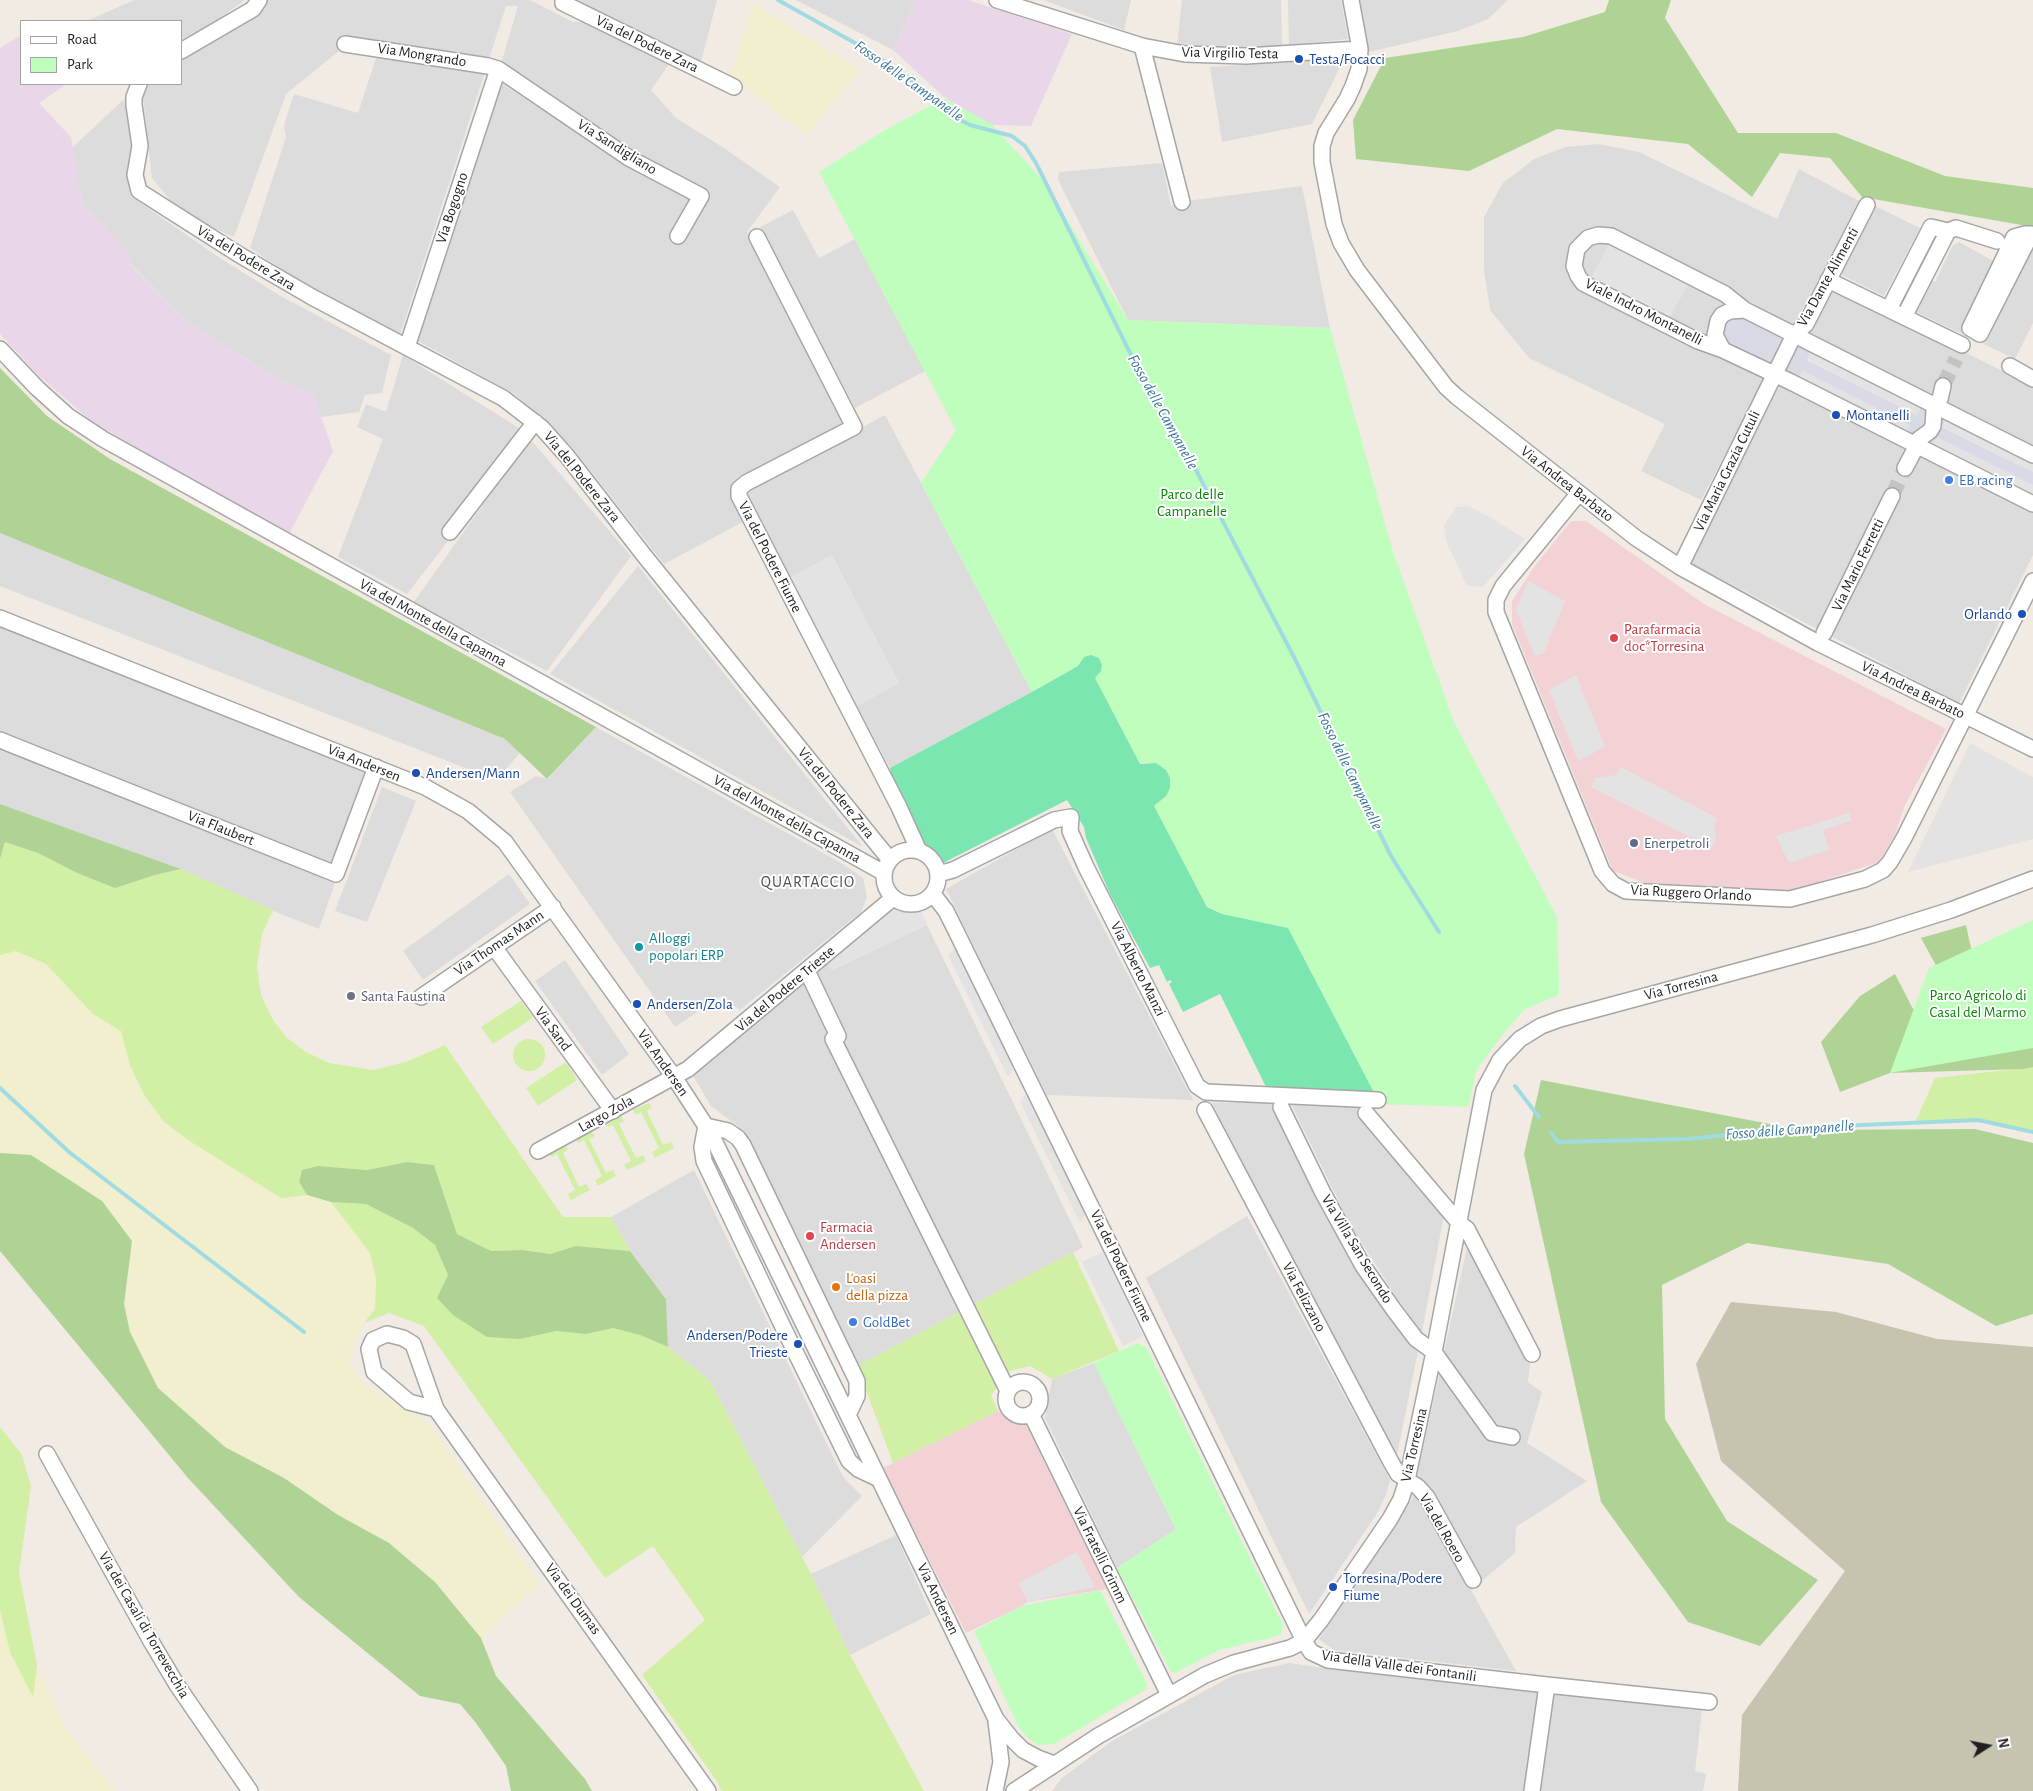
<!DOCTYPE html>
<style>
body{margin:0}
#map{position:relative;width:2033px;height:1791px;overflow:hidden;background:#f1ebe4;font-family:"Alegreya Sans",sans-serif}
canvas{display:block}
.legend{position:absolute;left:20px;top:20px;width:162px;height:65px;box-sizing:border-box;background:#fff;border:1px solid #a5a5a5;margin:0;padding:6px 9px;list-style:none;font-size:15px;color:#1f1f1f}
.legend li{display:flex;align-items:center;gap:10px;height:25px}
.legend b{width:25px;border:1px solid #a5a5a5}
.north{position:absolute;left:1963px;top:1721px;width:50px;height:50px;-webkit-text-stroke:4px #fff;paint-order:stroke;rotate:79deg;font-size:14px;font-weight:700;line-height:20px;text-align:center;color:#1f1f1f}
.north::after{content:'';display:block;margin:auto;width:18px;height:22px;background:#1f1f1f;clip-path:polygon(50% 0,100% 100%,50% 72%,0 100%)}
</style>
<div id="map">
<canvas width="2033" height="1791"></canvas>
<ul class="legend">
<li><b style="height:6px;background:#fff"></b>Road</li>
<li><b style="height:14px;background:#c0febe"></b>Park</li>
</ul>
<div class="north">N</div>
</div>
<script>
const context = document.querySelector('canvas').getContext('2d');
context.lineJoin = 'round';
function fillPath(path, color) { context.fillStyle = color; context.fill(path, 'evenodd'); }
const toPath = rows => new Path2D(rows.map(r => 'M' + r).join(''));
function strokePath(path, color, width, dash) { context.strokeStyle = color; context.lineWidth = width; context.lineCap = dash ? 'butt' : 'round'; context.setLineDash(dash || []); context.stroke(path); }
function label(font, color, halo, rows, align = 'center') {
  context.font = font + ' "Alegreya Sans",sans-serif'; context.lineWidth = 4; context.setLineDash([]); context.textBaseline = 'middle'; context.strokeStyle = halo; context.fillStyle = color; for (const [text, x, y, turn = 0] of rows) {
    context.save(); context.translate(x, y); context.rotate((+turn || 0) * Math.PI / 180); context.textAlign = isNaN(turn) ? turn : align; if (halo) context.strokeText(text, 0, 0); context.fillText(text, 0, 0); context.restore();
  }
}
fillPath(toPath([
 [134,0,245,0,213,23,181,40,181,21,87,21],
 [266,0,530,0,573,22,591,22,671,61,651,90,676,118,724,148,780,187,747,232,846,423,738,477,732,486,732,496,743,522,664,564,571,446,515,394,418,341,501,83,606,151,702,204,708,193,620,144,501,64,518,6,506,6,489,59,342,38,339,51,286,94,234,237,197,221,170,200,152,178,143,98,147,84,181,84,181,60,259,13],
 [576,0,717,0,701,62],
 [796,0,916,0,893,50],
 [1043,0,1131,0,1124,30],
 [1182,0,1281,0,1282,47,1177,46],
 [1288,0,1341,0,1348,39,1289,45],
 [1360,0,1508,0,1488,19,1458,31,1369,52],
 [377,55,485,72,399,338,296,279,250,248,286,137,284,125,294,94,358,113],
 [1344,59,1312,124,1222,142,1210,67],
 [124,99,134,148,129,177,130,196,220,258,279,295,391,355,382,393,365,395,359,412,321,417,313,394,280,380,189,323,129,263,131,257,82,203,72,148],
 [1599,144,1639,152,1777,219,1799,169,1861,202,1763,382,1701,500,1641,471,1665,424,1529,358,1490,310,1484,270,1484,217,1503,183,1534,159,1565,147],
 [1162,163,1171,206,1194,200,1302,186,1330,328,1128,320,1058,180,1059,172],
 [1875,206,1920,228,1884,296,1840,274],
 [793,210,819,258,855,239,925,371,855,408,760,227],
 [2012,230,2033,239,2033,323,2015,359,1914,311,1930,279,1935,282,1953,245,1959,242,1995,262],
 [1831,286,2033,386,2033,447,1806,331],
 [403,355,522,430,452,536,407,594,338,557,383,439,357,427,366,404,386,412],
 [1780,385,2033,513,2033,555,1959,703,1689,562],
 [885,415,1032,692,890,768,857,706,899,683,832,556,789,578,743,491],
 [530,439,631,556,547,671,413,603],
 [0,533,505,739,520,753,496,780,0,586],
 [638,566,863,847,550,674],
 [0,625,369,771,333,865,0,732],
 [596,727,843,864,863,878,867,897,861,912,740,1010,721,996,675,1027,510,792,536,776,548,779],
 [0,745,335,883,319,929,263,907,181,869,0,805],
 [382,787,416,801,367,922,335,911],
 [1052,829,1193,1100,1047,1095,946,889],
 [509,874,530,904,423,980,403,951],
 [927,925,1083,1247,857,1366,750,1142,738,1126,711,1106,693,1076,827,960,832,970],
 [565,960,629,1054,602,1075,535,981],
 [1271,1102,1336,1230,1382,1304,1418,1351,1397,1455,1285,1246,1212,1103],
 [1290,1102,1353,1103,1444,1215,1422,1332,1397,1298,1351,1226],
 [694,1170,843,1477,862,1496,802,1557,710,1381,668,1347,666,1298,630,1251,611,1217],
 [1247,1216,1390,1480,1386,1495,1376,1515,1309,1614,1146,1278],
 [1469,1238,1530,1364,1528,1382,1542,1392,1527,1443,1587,1481,1516,1527,1515,1553,1471,1590,1516,1671,1334,1650,1319,1639,1412,1499],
 [1094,1363,1176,1529,1117,1568,1045,1418,1052,1379],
 [896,1535,931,1614,850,1655,811,1574],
 [1289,1663,1331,1669,1702,1710,1695,1771,1706,1774,1703,1791,1052,1791,1062,1778,1112,1741,1234,1675]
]), '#dddcdc');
fillPath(toPath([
 [1571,521,1586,521,1704,604,1946,729,1905,805,1895,834,1879,862,1795,890,1737,890,1645,883,1613,871,1512,624,1512,601,1534,567],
 [998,1411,1026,1425,1107,1589,1027,1602,1022,1606,966,1633,883,1468]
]), '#f3d2d5');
fillPath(toPath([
 [916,0,968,0,1072,34,1031,126,992,125,945,98,893,50],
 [21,35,21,84,67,84,39,103,71,137,82,203,132,257,129,264,189,323,280,380,313,394,333,451,288,536,91,421,38,375,0,334,0,48]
]), '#ead6e9');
fillPath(toPath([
 [1731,1302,1836,1312,1937,1339,2033,1347,2033,1791,1738,1791,1742,1715,1845,1571,1721,1461,1696,1364]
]), '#c6c3af');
fillPath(toPath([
 [753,4,860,70,807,135,730,76],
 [16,951,46,964,93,1014,121,1031,130,1065,144,1095,164,1122,191,1142,220,1158,276,1196,281,1198,307,1195,331,1202,370,1253,376,1279,375,1309,364,1323,354,1343,350,1365,364,1386,428,1422,539,1584,481,1638,435,1582,389,1543,338,1515,284,1478,225,1447,158,1388,130,1332,124,1304,132,1241,101,1201,31,1155,0,1153,0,955],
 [0,1610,10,1652,33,1696,37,1665,64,1726,115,1791,0,1791]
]), '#f1efce');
fillPath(toPath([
 [5,842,38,853,77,873,115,887,155,875,181,869,273,910,262,934,257,966,261,995,273,1020,286,1037,306,1052,329,1063,373,1070,406,1062,445,1045,563,1217,611,1217,630,1251,576,1246,550,1254,523,1250,491,1251,457,1234,434,1165,407,1162,367,1170,318,1166,299,1182,307,1195,281,1198,191,1142,164,1122,144,1095,130,1065,121,1031,93,1014,46,964,16,951,0,955,0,859],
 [521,1001,533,1018,493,1044,481,1027],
 '513 1055a16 16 0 1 1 32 0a16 16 0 1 1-32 0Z',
 [566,1062,577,1080,538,1106,526,1088],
 [2033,1067,2033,1132,1978,1120,1915,1123,1935,1078],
 [649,1103,652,1108,647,1111,663,1145,671,1142,674,1148,655,1158,652,1152,659,1148,641,1112,636,1115,633,1110],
 [621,1115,624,1121,619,1124,636,1158,643,1155,646,1161,627,1170,624,1165,631,1161,613,1125,608,1127,605,1123],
 [591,1131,595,1136,589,1139,606,1173,613,1170,616,1176,598,1186,595,1180,602,1176,584,1140,578,1143,576,1138],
 [565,1145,568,1150,563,1153,579,1187,586,1184,590,1190,571,1200,568,1194,575,1190,557,1154,551,1157,549,1152],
 [331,1202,366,1204,413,1228,435,1245,448,1275,520,1339,556,1331,586,1334,613,1328,640,1335,668,1347,710,1381,811,1574,850,1655,924,1791,721,1791,718,1783,642,1675,705,1620,653,1546,605,1578,424,1326,389,1313,364,1323,375,1309,376,1279,370,1253],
 [1073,1252,1119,1351,1052,1379,1030,1366,1010,1371,991,1395,998,1411,893,1463,857,1366],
 [0,1427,22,1455,31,1486,19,1572,37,1665,33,1697,10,1652,0,1610]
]), '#d2efa6');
fillPath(toPath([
 [1609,0,1671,0,1665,18,1738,133,1836,133,1945,176,2033,188,2033,227,1862,197,1830,158,1780,153,1752,197,1688,144,1557,129,1469,171,1356,159,1353,120,1385,58,1523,37,1605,12],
 [0,368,47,416,110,459,596,727,547,779,505,739,0,533],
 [0,804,83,834,181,869,155,875,115,888,77,873,38,853,5,842,0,859],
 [1966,925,1971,948,2033,956,2033,1067,2023,1069,1890,1073,1840,1092,1821,1042,1860,996,1895,974,1913,1009,1950,991,1921,938],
 [1541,1080,1801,1130,1975,1129,2033,1143,2033,1314,1996,1326,1888,1264,1747,1243,1662,1285,1665,1419,1727,1521,1818,1580,1760,1646,1688,1622,1601,1502,1524,1154],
 [0,1153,31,1155,102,1201,132,1241,124,1304,130,1332,158,1388,225,1447,284,1478,338,1515,389,1543,435,1582,481,1638,496,1676,585,1779,592,1791,511,1791,506,1766,476,1723,460,1704,420,1696,299,1597,188,1478,0,1251],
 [407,1162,434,1165,457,1234,491,1251,523,1250,550,1254,576,1246,630,1251,666,1299,668,1347,640,1335,613,1328,586,1334,556,1331,520,1339,487,1337,453,1315,437,1298,448,1275,435,1245,413,1228,366,1204,331,1202,307,1195,299,1182,302,1170,318,1166,367,1170]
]), '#afd395');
fillPath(toPath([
 [945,98,992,125,1042,179,1128,320,1330,328,1393,552,1454,722,1557,917,1559,995,1525,1009,1503,1034,1477,1069,1468,1107,1380,1104,1288,928,1222,914,1207,906,1153,806,1166,796,1148,762,1140,764,1095,678,1101,671,1102,665,1099,658,1084,657,1078,666,1032,692,921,483,956,430,819,172,885,130],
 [2033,920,2033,1048,1890,1073,1929,968],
 [1138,1343,1146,1347,1283,1625,1281,1635,1219,1650,1175,1673,1171,1672,1117,1568,1176,1529,1094,1363],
 [1100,1590,1145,1680,1147,1685,1145,1690,1054,1744,1039,1745,1029,1739,1019,1728,974,1631,1022,1606]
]), '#c0febe');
fillPath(toPath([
 [1091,655,1099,658,1102,665,1101,671,1095,678,1140,764,1156,763,1166,770,1170,778,1170,788,1166,796,1154,806,1207,907,1222,914,1288,928,1380,1104,1267,1089,1220,994,1183,1012,1169,984,1172,982,1170,980,1167,982,1159,965,1150,968,1110,894,1086,838,1084,827,1067,800,943,863,927,847,893,782,890,768,1032,692,1078,666,1084,657]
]), '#7ce6b1');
fillPath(toPath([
 [1609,244,1689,284,1668,319,1590,280],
 [1810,352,1922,406,1918,415,1807,359],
 [1803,371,1910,425,1906,433,1799,378],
 [1946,418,2033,461,2033,472,1942,426],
 [1937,436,2033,485,2033,496,1932,446],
 [1468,506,1490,517,1525,539,1483,587,1467,586,1446,541,1444,525,1456,507],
 [831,555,899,683,857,706,789,578],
 [1528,581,1565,601,1544,653,1535,656,1516,610],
 [1576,675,1605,747,1578,761,1549,690],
 [1970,743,2033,777,2033,839,1908,872],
 [1621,767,1717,818,1714,825,1716,840,1712,848,1591,787,1595,778,1616,775],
 [1849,813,1851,821,1823,830,1829,850,1789,863,1776,836],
 [892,908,905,913,922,912,927,925,831,970,827,960],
 [955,948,1014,1069,1008,1077,948,956],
 [1026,1094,1086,1214,1080,1223,1020,1102],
 [1103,1252,1143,1336,1123,1346,1082,1262],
 [1077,1552,1095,1587,1027,1602,1019,1583]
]), '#e3e3e3');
fillPath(toPath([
 [1733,317,1745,317,1777,335,1780,346,1773,358,1762,360,1726,341,1722,331,1725,322],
 [1797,346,1810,352,1807,360,1917,415,1922,406,1946,418,1942,427,2033,472,2033,485,1937,437,1932,446,1906,433,1910,425,1803,371,1799,378,1790,376,1784,370,1794,347]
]), '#d8dae6');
strokePath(toPath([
 [778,0,864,48,919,85,957,118,970,125,1012,136,1025,146,1036,163,1138,369,1188,455,1294,657,1391,856,1439,932],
 [1515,1086,1539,1117],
 [0,1088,69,1152,304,1332],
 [1551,1133,1558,1142,1688,1139,1792,1128,1978,1120,2033,1132]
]), '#a1dbe2', 4);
strokePath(toPath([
 [1943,386,1956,359],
 [1892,496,1905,468]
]), '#c7c2bd', 15, [15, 8]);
const minor = toPath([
 [563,0,563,3,734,87],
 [997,0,1142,46,1185,54,1246,56,1360,49,1351,0],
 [345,44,488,66,498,69,629,158,701,196,678,236],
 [1142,46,1182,202],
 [1360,49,1359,69,1353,86,1347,99,1326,133,1322,146,1322,162,1334,224,1341,243,1357,270,1446,387,1457,397,1579,493,1636,538,1680,567,1818,643,2033,749],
 [181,51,253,9,259,0],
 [139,84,134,97,134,105,140,146,135,175,139,191,238,254,312,297,503,398,542,428,567,456,643,554,890,860],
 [1948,231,1956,228,1997,241],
 [2025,234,2031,234,1980,334,1970,328,2014,237,2025,234],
 [757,237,854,427,746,483,739,489,739,496,899,807,919,851],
 [1828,280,1962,345],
 [1889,309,1931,227,1948,231,1904,317],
 [407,347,498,69],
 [0,349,37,388,68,416,103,439,884,873],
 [1723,350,1715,335,1718,321,1722,315,1730,311,1745,310],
 [2010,366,2033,379],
 [1940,399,1943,386],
 [1919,439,1930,431,1933,426,1934,411],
 [2033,455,1745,310,1725,294,1611,236,1598,235,1588,238,1577,249,1574,266,1578,276,1583,283,1698,341,1723,350,1791,382,2033,504],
 [1905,468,1914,451],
 [1579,493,1503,586,1496,600,1496,612,1598,861,1602,871,1613,884,1626,891,1790,899,1865,879,1883,870,1890,862,1904,838,2033,581],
 [450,532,535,422],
 [1680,567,1794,335,1806,324,1867,205],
 [0,618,425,787,468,811,505,842,674,1077,711,1134,996,1719,1011,1738,1023,1750,1038,1758,1054,1764],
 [1824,633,1892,496],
 [0,740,336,874,376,767],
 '884 877a27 27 0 1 1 54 0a27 27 0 1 1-54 0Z',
 [938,874,953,870,1054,820,1071,817,1070,831,1086,867,1197,1086,1206,1092,1378,1100],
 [933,894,946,911,955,929,1304,1641,1311,1652,1328,1660,1547,1685,1709,1702],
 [494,947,613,1111],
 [809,975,838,1036,833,1039,1008,1391],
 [421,997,553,907],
 [1281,1107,1323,1193,1363,1266,1394,1310,1416,1339,1434,1352,1492,1433,1512,1437],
 [1205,1110,1391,1462,1398,1474,1418,1487,1427,1497,1473,1580],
 [1366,1113,1459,1223,1467,1229,1532,1354],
 [538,1151,688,1069,893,898],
 '1006 1399a17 17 0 1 1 34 0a17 17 0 1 1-34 0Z',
 [436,1409,409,1402,374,1372,369,1349,373,1340,387,1334,403,1338,413,1344,436,1409,708,1791],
 [849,1413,857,1396,857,1381,743,1145,738,1138,728,1131,706,1126,702,1147,704,1161,783,1327,849,1461,858,1469,879,1479],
 [1031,1414,1169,1695],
 [47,1454,152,1643,177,1685,250,1791],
 [995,1791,1001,1762,996,1721],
 [1014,1791,1098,1736,1205,1675,1234,1663,1290,1648,1304,1641,1321,1620,1390,1519,1401,1499,1407,1480,1434,1352,1484,1090,1500,1060,1520,1039,1541,1026,1560,1019,1872,935,1951,910,2033,879],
 [1532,1791,1547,1685]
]);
strokePath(minor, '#a6a6a6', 18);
strokePath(minor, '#fff', 15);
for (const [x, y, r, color] of [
 [1299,59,5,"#1a4fb4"],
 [1836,415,5,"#1a4fb4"],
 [1949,480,5,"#3f7fe0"],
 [2022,614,5,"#1a4fb4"],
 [1614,638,5,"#e0444e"],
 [416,773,5,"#1a4fb4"],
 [1634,843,5,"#5c6f8a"],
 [639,947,5,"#0f9aa8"],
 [351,996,5,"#6b7280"],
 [637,1004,5,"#1a4fb4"],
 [810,1236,5,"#e0444e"],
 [836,1287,5,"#e8710a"],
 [853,1322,5,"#3f7fe0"],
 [798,1344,5,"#1a4fb4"],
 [1333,1587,5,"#1a4fb4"]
]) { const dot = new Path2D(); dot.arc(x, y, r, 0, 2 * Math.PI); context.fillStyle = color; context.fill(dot); strokePath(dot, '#fff', 2); }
label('15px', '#1f1f1f', '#fff', [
 ["Via del Podere Zara",647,44,26],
 ["Via Virgilio Testa",1230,53,1],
 ["Via Mongrando",422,55,9],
 ["Via Sandigliano",617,147,32],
 ["Via Bogogno",452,208,-72],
 ["Via del Podere Zara",246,258,31],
 ["Via Dante Alimenti",1828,277,-61],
 ["Viale Indro Montanelli",1644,312,27],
 ["Via Maria Grazia Cutuli",1727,471,-64],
 ["Via del Podere Zara",582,477,51],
 ["Via Andrea Barbato",1567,484,38],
 ["Via del Podere Fiume",770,557,63],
 ["Via Mario Ferretti",1858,565,-64],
 ["Via del Monte della Capanna",433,623,29],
 ["Via Andrea Barbato",1913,690,26],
 ["Via Andersen",364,763,22],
 ["Via del Podere Zara",836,793,51],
 ["Via del Monte della Capanna",787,819,29],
 ["Via Flaubert",221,828,22],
 ["Via Ruggero Orlando",1691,893,3],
 ["Via Thomas Mann",499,943,-34],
 ["Via Alberto Manzi",1138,969,63],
 ["Via Torresina",1681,986,-15],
 ["Via del Podere Trieste",785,989,-40],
 ["Via Sand",553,1029,54],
 ["Via Andersen",663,1063,55],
 ["Largo Zola",606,1114,-29],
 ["Via Villa San Secondo",1357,1249,59],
 ["Via del Podere Fiume",1121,1266,64],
 ["Via Felizzano",1304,1297,62],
 ["Via Torresina",1414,1445,-77],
 ["Via del Roero",1442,1528,60],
 ["Via Fratelli Grimm",1100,1555,64],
 ["Via dei Dumas",573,1599,54],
 ["Via Andersen",938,1599,64],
 ["Via dei Casali di Torrevecchia",144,1625,60],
 ["Via della Valle dei Fontanili",1399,1666,8]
]);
label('15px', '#164399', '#fff', [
 ["Testa/Focacci",1309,59],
 ["Montanelli",1846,415],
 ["Orlando",2012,614,"right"],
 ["Andersen/Mann",426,773],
 ["Andersen/Zola",647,1004],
 ["Andersen/Podere",788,1335,"right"],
 ["Trieste",788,1352,"right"],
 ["Torresina/Podere",1343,1578],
 ["Fiume",1343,1595]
], 'left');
label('15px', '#366cbe', '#fff', [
 ["EB racing",1959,480],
 ["GoldBet",863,1322]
], 'left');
label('15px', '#078802', '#fff', [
 ["Parco delle",1192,494],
 ["Campanelle",1192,511],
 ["Parco Agricolo di",1978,995],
 ["Casal del Marmo",1978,1012]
]);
label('15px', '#be3a42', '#fff', [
 ["Parafarmacia",1624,629],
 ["doc*Torresina",1624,646],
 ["Farmacia",820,1227],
 ["Andersen",820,1244]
], 'left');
label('15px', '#4e5e75', '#fff', [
 ["Enerpetroli",1644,843]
], 'left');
label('15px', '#0d838f', '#fff', [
 ["Alloggi",649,938],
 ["popolari ERP",649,955]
], 'left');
label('15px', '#5b616d', '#fff', [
 ["Santa Faustina",361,996]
], 'left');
label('15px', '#c56008', '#fff', [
 ["L'oasi",846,1278],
 ["della pizza",846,1295]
], 'left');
label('italic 16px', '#3c789e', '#fff', [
 ["Fosso delle Campanelle",909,81,35],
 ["Fosso delle Campanelle",1163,412,61],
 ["Fosso delle Campanelle",1350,771,64],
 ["Fosso delle Campanelle",1790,1130,-4]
]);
context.letterSpacing = '1px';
label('16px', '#525252', '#fff', [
 ["QUARTACCIO",808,882]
]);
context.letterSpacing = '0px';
</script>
